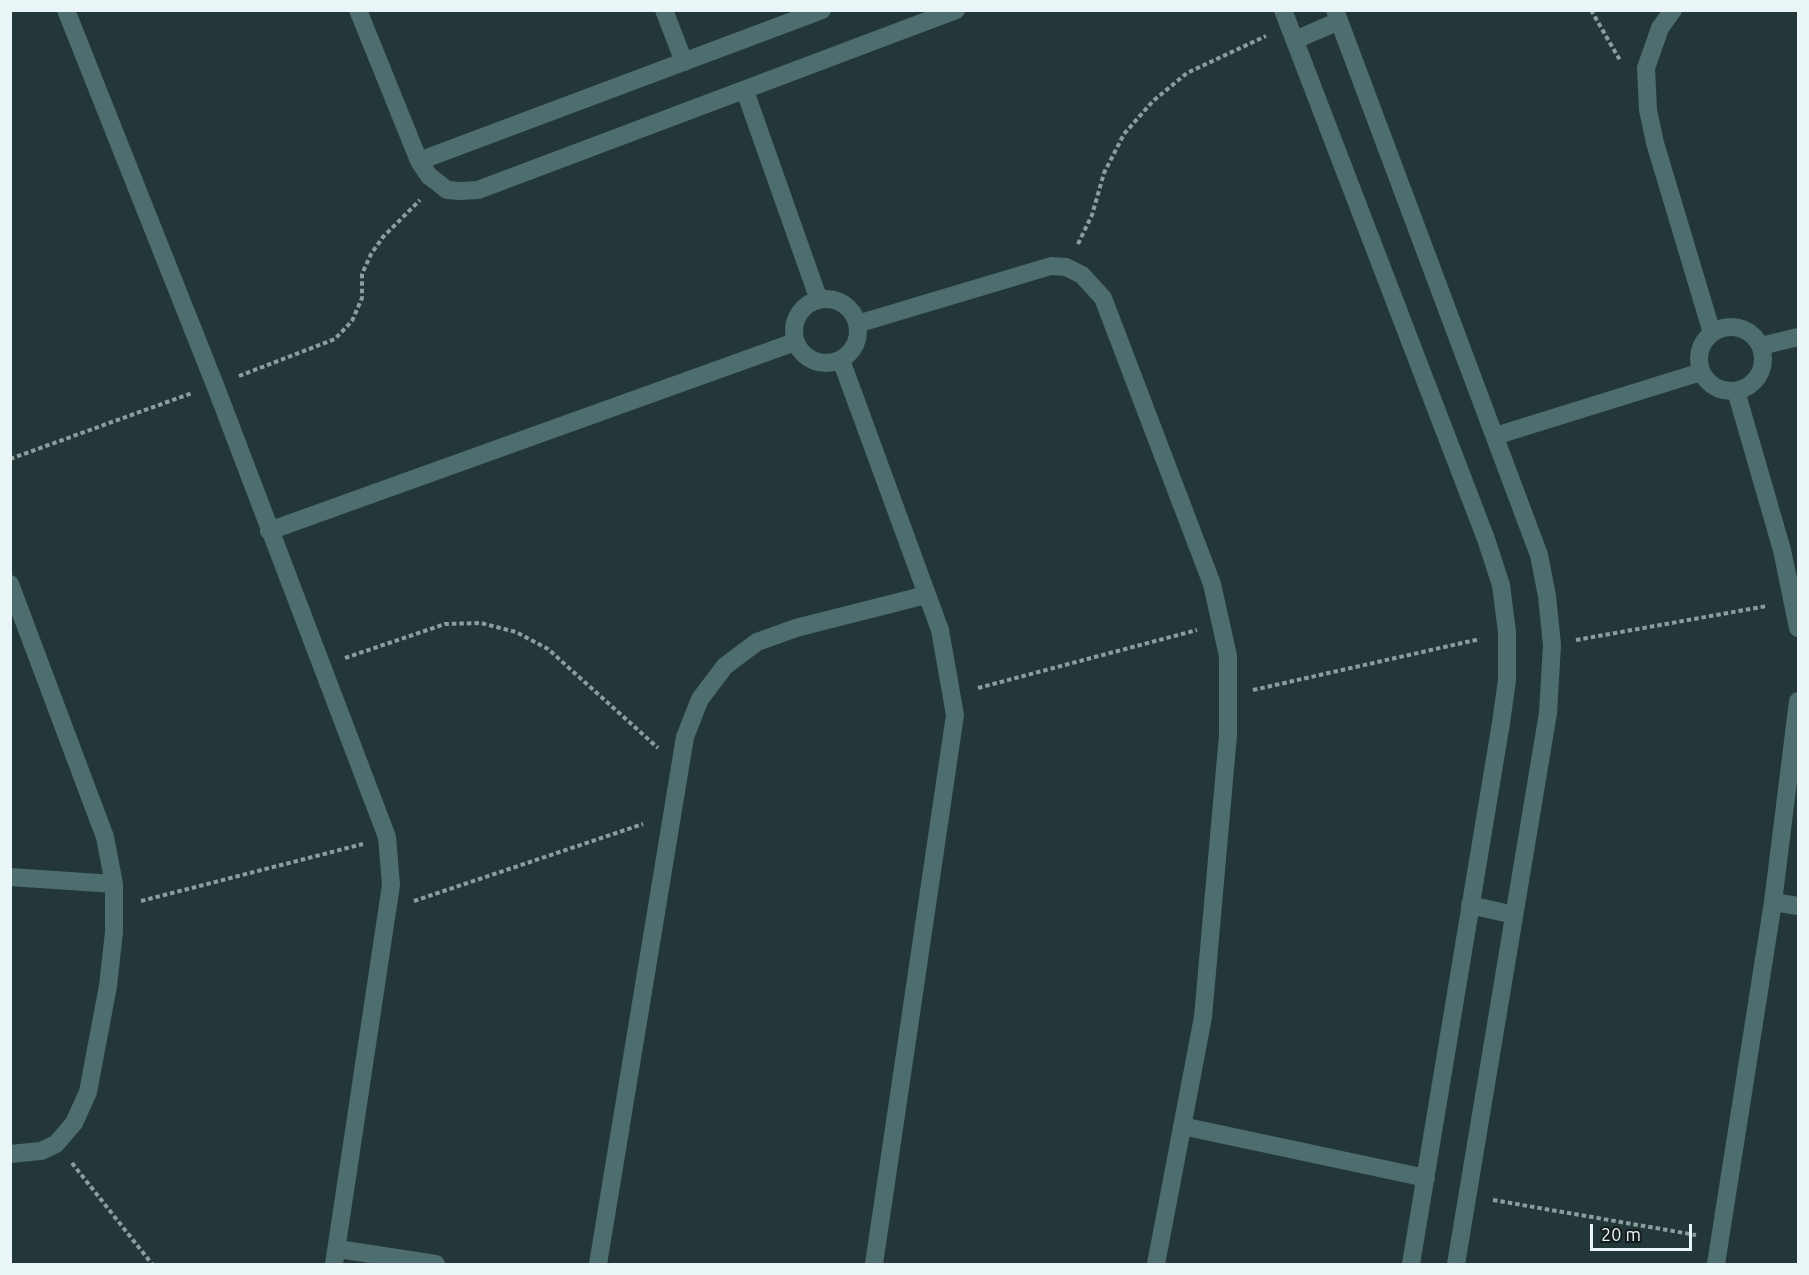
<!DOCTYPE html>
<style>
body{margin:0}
#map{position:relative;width:1809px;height:1275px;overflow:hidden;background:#233738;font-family:Ubuntu,sans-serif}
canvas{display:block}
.frame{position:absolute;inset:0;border:12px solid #e9f5f6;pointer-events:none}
.scale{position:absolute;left:1590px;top:1224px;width:102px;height:27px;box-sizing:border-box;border:3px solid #e9f5f6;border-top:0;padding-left:8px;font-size:18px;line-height:21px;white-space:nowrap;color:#e9f5f6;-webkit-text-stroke:4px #141c1d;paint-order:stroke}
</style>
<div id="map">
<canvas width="1809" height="1275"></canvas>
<div class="frame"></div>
<div class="scale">20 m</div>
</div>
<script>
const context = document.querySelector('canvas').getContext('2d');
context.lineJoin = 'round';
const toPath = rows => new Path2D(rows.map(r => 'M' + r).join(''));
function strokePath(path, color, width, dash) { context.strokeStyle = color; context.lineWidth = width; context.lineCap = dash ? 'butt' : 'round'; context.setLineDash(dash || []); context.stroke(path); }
strokePath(toPath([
 [1591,10,1621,62],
 [1078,244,1092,215,1104,173,1124,134,1153,101,1187,73,1266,36],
 [239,376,335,339,352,321,362,298,362,274,371,254,383,237,420,200],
 [10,459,192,393],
 [1576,640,1767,606],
 [345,658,445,624,481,623,516,632,548,649,658,748],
 [978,688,1197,630],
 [1253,690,1480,639],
 [141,901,363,844],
 [414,901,643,824],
 [72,1163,152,1264],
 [1493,1200,1696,1235]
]), '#8d9d9e', 4, [4.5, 3]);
strokePath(toPath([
 [66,10,215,385,387,837,391,885,334,1264],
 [358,10,419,161,429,176,437,182,447,190,460,191,478,190,956,10],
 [664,10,684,62],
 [1283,10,1486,539,1501,585,1507,632,1507,680,1501,723,1411,1264],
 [1335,10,1539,555,1547,596,1552,645,1548,713,1456,1264],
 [1673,10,1660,28,1646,68,1648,110,1655,143,1712,333],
 [1295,40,1339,21],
 [745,91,819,300],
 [419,161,822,10],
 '794 331a32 32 0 1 1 64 0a32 32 0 1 1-64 0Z',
 [857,324,1051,266,1066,267,1082,275,1103,298,1212,584,1228,656,1228,735,1203,1017,1156,1264],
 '1699 359a32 32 0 1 1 64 0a32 32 0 1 1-64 0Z',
 [1761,346,1798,337],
 [841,360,940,630,955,715,874,1264],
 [1736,391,1782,550,1798,628],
 [1495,436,1701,372],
 [269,531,795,342],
 [10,584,105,837,114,884,114,932,108,986,88,1092,74,1123,56,1144,41,1151,10,1154],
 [10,877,114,884],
 [1773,902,1798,906],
 [1470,905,1514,915],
 [1182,1126,1426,1178],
 [338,1249,436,1264],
 [598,1264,685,737,700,699,725,666,757,642,796,628,926,595],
 [1716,1264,1773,902,1798,701]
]), '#4e6d6f', 18);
</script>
